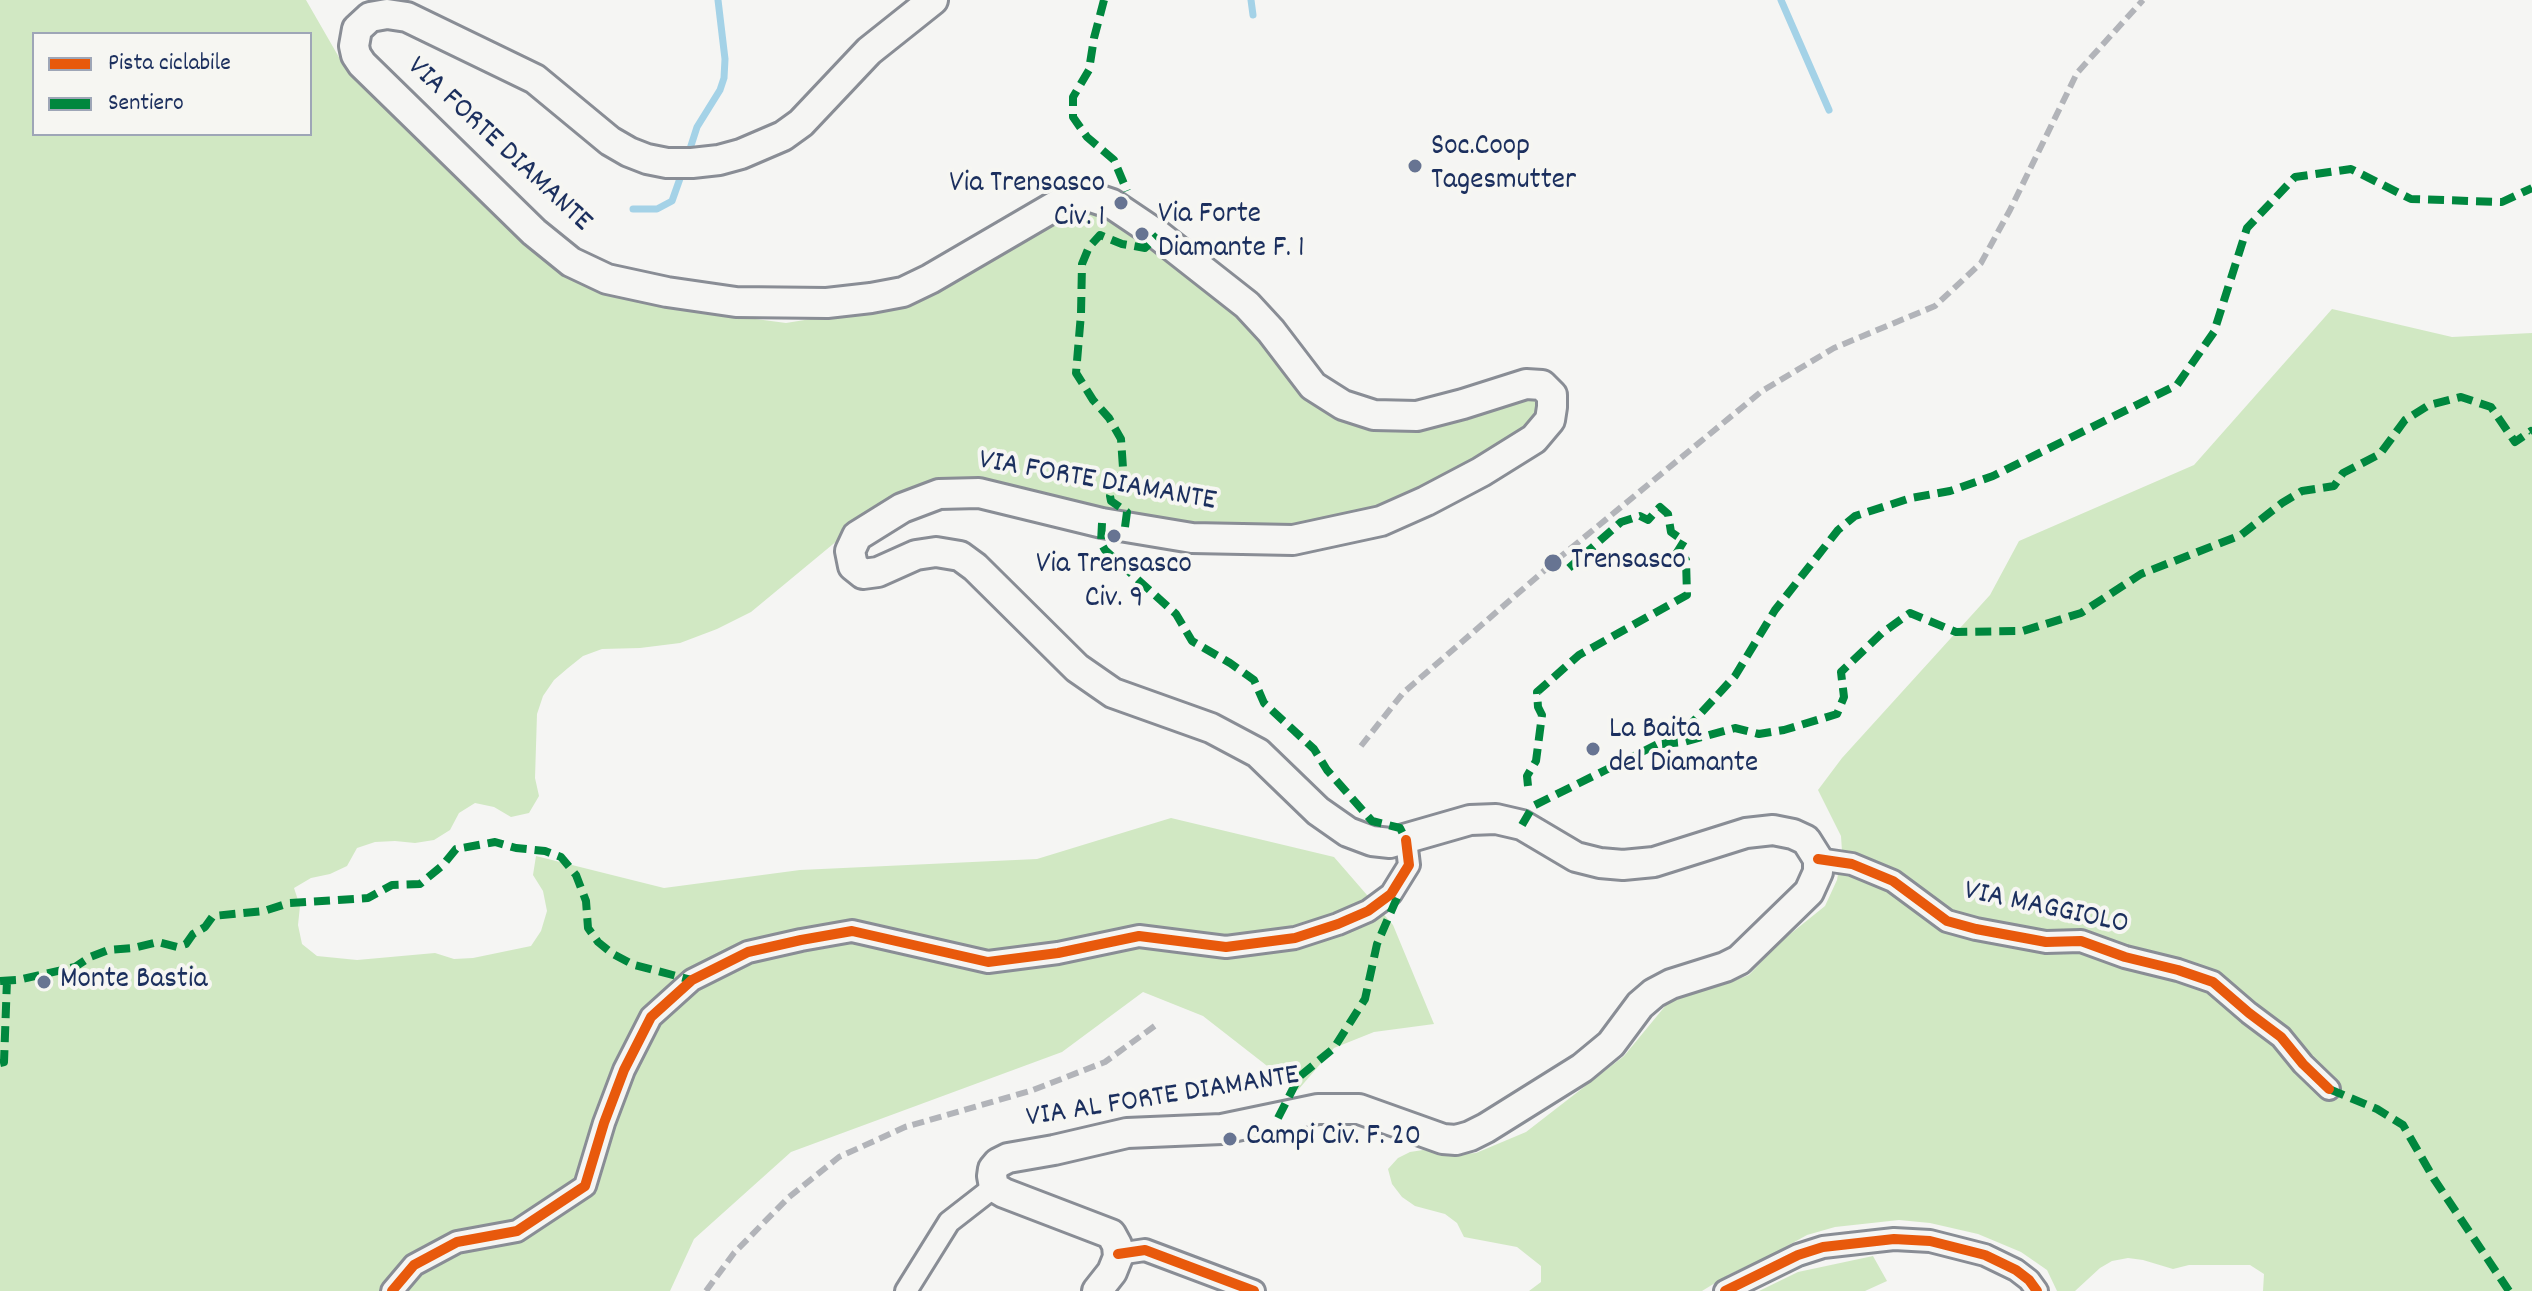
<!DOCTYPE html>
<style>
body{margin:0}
#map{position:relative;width:2532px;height:1291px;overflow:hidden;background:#f5f5f3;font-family:Dekko,sans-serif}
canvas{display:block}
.legend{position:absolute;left:32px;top:32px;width:280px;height:104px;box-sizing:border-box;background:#f6f6f2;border:2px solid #9ea6b7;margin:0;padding:10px 14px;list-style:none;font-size:24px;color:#1b2f5e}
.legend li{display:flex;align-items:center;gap:16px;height:40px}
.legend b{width:40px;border:2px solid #9ea6b7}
</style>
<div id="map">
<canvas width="2532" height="1291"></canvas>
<ul class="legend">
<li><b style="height:10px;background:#e8590c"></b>Pista ciclabile</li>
<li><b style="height:10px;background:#00873e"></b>Sentiero</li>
</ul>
</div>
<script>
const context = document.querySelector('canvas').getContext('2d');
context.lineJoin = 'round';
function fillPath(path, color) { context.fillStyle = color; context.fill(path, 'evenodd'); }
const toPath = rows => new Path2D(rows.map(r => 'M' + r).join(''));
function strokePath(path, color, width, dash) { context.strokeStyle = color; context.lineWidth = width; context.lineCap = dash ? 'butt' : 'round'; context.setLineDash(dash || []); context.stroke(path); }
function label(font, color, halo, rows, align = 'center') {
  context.font = font + ' Dekko,sans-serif'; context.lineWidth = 8; context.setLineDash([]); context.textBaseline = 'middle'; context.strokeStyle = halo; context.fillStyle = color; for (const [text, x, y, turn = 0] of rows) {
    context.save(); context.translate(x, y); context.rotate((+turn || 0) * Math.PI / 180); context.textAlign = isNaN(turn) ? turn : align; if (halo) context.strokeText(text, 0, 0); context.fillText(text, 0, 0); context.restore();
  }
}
fillPath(toPath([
 [0,0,306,0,344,66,555,268,650,305,786,323,910,303,1069,214,1098,210,1267,337,1322,408,1525,396,1543,402,1535,418,1503,442,1402,501,1289,527,1127,518,921,489,838,540,751,612,717,629,680,643,640,648,602,649,583,656,568,668,554,680,543,696,537,714,535,778,539,796,529,813,511,817,494,807,475,803,459,813,450,830,434,840,415,843,395,841,375,842,357,848,347,866,330,874,311,878,294,888,300,906,298,925,302,944,317,956,357,960,435,953,454,959,473,958,531,946,541,931,547,911,543,891,533,875,536,856,664,888,800,870,1037,859,1171,818,1334,857,1393,925,1434,1024,1374,1032,1334,1048,1298,1090,1203,1016,1143,992,1062,1052,791,1152,694,1239,670,1291,0,1291],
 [34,34,310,34,310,134,34,134],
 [2332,309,2452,337,2532,333,2532,1291,2263,1291,2264,1274,2250,1265,2189,1265,2173,1269,2143,1260,2128,1258,2112,1261,2100,1268,2075,1291,2057,1291,2047,1270,2021,1252,1978,1234,1930,1223,1899,1220,1835,1227,1807,1235,1769,1256,1728,1275,1702,1291,1529,1291,1541,1282,1541,1266,1517,1247,1464,1237,1457,1223,1445,1214,1415,1206,1402,1197,1392,1184,1388,1169,1398,1158,1410,1152,1423,1150,1449,1155,1476,1153,1526,1132,1624,1056,1671,999,1683,993,1723,985,1749,975,1779,943,1825,906,1837,880,1842,851,1841,836,1818,790,1842,758,1990,595,2019,541,2194,465],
 [1873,1256,1887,1281,1865,1291,1759,1291,1798,1272]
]), '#d1e8c3');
strokePath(toPath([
 [1251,0,1253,15],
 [1781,0,1829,110],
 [688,155,697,127,720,90,724,78,725,59,718,0],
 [633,209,657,209,672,201,683,170]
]), '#a4d2e7', 7);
const street = toPath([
 [1818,859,1852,864,1893,881,1947,921,1976,929,2046,942,2081,941,2125,957,2178,970,2213,982,2249,1013,2281,1037,2303,1064,2329,1089],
 [1118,1254,1145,1250,1254,1291],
 [392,1291,414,1265,457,1242,517,1231,585,1186,604,1123,624,1070,651,1017,692,980,748,952,801,940,852,931,988,962,1058,953,1139,936,1226,947,1295,938,1338,924,1368,911,1391,894,1409,865,1406,840],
 [906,1291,949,1222,994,1187],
 [1725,1291,1798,1255,1823,1247,1894,1239,1930,1241,1985,1255,2016,1270,2029,1280,2037,1291]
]);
const secondary = toPath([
 [933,0,869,51,801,123,783,136,741,154,719,160,692,163,667,163,647,159,629,152,610,141,535,79,407,17,387,14,370,17,357,29,354,46,356,55,362,64,534,232,571,262,607,279,667,292,736,302,827,303,871,298,903,292,930,279,1062,202,1072,198,1091,197,1112,204,1158,235,1247,305,1271,331,1313,386,1343,405,1374,415,1417,416,1463,404,1526,384,1542,385,1552,395,1552,407,1550,420,1534,439,1481,472,1426,501,1381,521,1293,540,1192,538,1102,523,979,493,939,494,902,508,857,536,850,551,853,566,863,574,878,572,916,555,936,552,960,556,975,567,1077,668,1113,693,1211,728,1258,753,1318,811,1348,832,1372,841,1390,843,1470,820,1496,819,1522,825,1576,857,1600,863,1623,865,1654,862,1746,833,1773,830,1793,834,1806,840,1818,859,1818,872,1809,892,1739,960,1725,967,1671,984,1654,993,1640,1005,1611,1044,1582,1068,1486,1128,1470,1136,1456,1140,1443,1139,1359,1109,1318,1109,1222,1129,1127,1133,1054,1150,1008,1158,998,1163,993,1169,992,1176,994,1187,1004,1193,1111,1234,1117,1245,1118,1257,1112,1272,1097,1291]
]);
strokePath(street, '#898d95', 26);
strokePath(secondary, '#898d95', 34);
strokePath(street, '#f5f5f3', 20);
strokePath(secondary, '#f5f5f3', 28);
strokePath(toPath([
 [1361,746,1403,693,1553,563,1762,391,1834,348,1935,306,1981,263,2010,210,2077,73,2143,0],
 [706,1291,734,1253,789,1197,839,1157,905,1127,1033,1090,1105,1062,1156,1025]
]), '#b2b4b9', 6, [12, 6]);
strokePath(toPath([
 [1104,0,1094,38,1089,70,1073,97,1073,117,1087,137,1114,160,1127,191],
 [1102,523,1101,543,1105,550,1176,614,1192,641,1230,663,1254,680,1264,703,1314,749,1327,770,1372,821,1400,828,1406,840],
 [1125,527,1127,512,1111,501,1110,496,1123,468,1121,439,1109,418,1093,400,1076,373,1081,314,1082,264,1089,247,1100,235,1122,244,1145,248,1158,235],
 [1662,744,1684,742,1735,728,1759,734,1784,730,1837,714,1844,697,1841,672,1882,633,1910,613,1956,632,2023,631,2081,613,2141,574,2241,535,2282,503,2302,491,2334,486,2343,473,2380,454,2405,420,2429,405,2461,397,2491,407,2515,442,2531,431,2532,432],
 [1528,786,1527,776,1536,761,1542,715,1538,707,1537,692,1579,655,1687,595,1686,560,1671,562,1684,541,1671,532,1668,514,1660,507,1648,520,1640,516,1621,522,1569,568],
 [1522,825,1533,806,1658,744,1690,725,1735,676,1775,610,1838,530,1855,516,1911,498,1950,491,1993,476,2177,385,2214,332,2247,228,2295,177,2351,169,2411,199,2502,202,2532,188],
 [0,981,18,980,75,967,90,957,108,950,133,948,158,942,177,947,186,944,193,934,205,927,213,916,264,911,289,903,368,898,392,885,420,884,443,865,456,849,495,842,516,848,545,851,561,857,576,875,586,901,588,928,598,942,613,954,634,965,692,980],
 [0,1063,4,1062,7,980],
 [2329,1089,2377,1109,2403,1125,2434,1179,2509,1291],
 [1278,1118,1299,1077,1334,1048,1365,999,1377,944,1400,891]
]), '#00873e', 8, [16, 8]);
strokePath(toPath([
 [1818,859,1852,864,1893,881,1947,921,1976,929,2046,942,2081,941,2125,957,2178,970,2213,982,2249,1013,2281,1037,2303,1064,2329,1089],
 [1118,1254,1145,1250,1254,1291],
 [392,1291,414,1265,457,1242,517,1231,585,1186,604,1123,624,1070,651,1017,692,980,748,952,801,940,852,931,988,962,1058,953,1139,936,1226,947,1295,938,1338,924,1368,911,1391,894,1409,865,1406,840],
 [1725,1291,1798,1255,1823,1247,1894,1239,1930,1241,1985,1255,2016,1270,2029,1280,2037,1291]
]), '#e8590c', 10);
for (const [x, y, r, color] of [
 [1415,166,8,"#677492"],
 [1121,203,8,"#677492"],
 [1142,234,8,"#677492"],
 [1114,536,8,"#677492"],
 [1553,563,10,"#677492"],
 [1593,749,8,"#677492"],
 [44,982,8,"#677492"],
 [1230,1139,8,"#677492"]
]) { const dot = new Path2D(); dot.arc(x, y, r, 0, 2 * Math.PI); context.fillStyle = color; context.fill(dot); strokePath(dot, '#f6f6f2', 3); }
label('30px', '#1b2f5e', '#f6f6f2', [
 ["VIA FORTE DIAMANTE",498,146,43],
 ["VIA FORTE DIAMANTE",1097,483,10],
 ["VIA MAGGIOLO",2046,910,12],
 ["VIA AL FORTE DIAMANTE",1163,1099,-9]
]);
label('30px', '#1b2f5e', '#f6f6f2', [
 ["Soc.Coop",1431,149],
 ["Tagesmutter",1431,183],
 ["Via Trensasco",1105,186,"right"],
 ["Civ. 1",1105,220,"right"],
 ["Via Forte",1158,217],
 ["Diamante F. 1",1158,251],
 ["Trensasco",1571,563],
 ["Via Trensasco",1114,567,"center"],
 ["Civ. 9",1114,601,"center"],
 ["La Baita",1609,732],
 ["del Diamante",1609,766],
 ["Monte Bastia",60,982],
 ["Campi Civ. F. 20",1246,1139]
], 'left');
</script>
